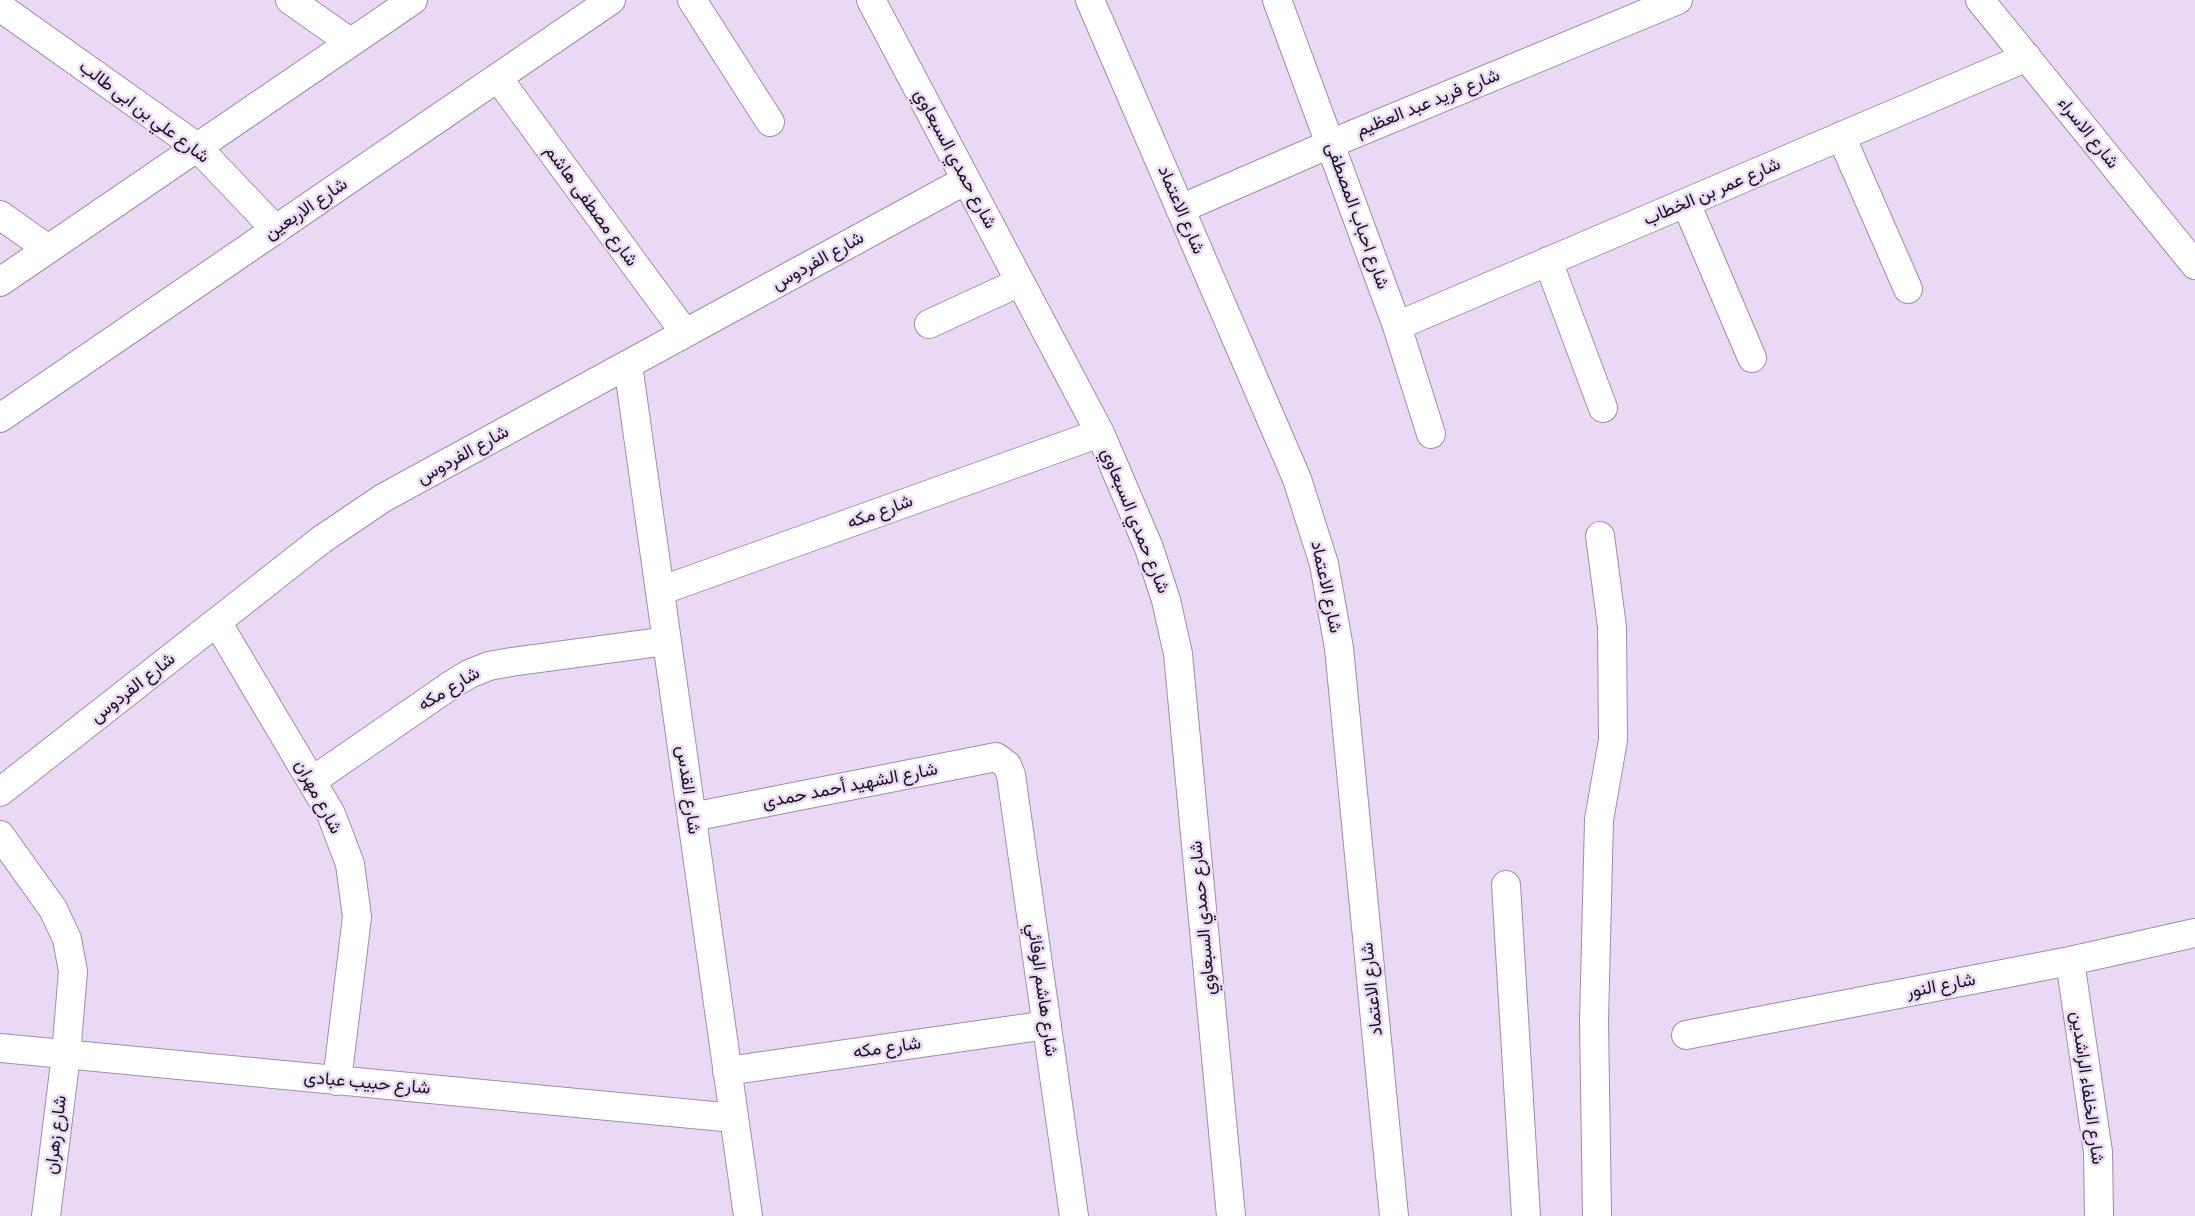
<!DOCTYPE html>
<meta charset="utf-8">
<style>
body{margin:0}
canvas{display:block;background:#ead9f5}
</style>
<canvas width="2195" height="1216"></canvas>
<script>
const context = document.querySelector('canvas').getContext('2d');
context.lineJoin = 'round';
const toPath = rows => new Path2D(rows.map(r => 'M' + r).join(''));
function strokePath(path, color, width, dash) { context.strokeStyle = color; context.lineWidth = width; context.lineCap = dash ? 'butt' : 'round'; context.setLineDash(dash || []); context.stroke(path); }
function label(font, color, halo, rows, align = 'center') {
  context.font = font + ' "PT Sans Narrow",Vazirmatn,sans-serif'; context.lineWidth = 5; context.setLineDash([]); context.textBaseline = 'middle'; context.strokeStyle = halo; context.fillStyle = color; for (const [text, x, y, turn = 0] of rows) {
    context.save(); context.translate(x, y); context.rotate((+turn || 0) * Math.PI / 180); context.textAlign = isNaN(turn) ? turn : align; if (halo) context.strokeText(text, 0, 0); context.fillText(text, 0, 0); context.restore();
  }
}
const minor = toPath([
 [290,0,350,42],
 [692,0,770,122],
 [871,0,1100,433,1149,548,1166,600,1178,654,1231,1216],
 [1090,0,1297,479,1324,564,1339,648,1394,1216],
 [1277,0,1397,326,1431,434],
 [1980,0,2195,265],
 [0,7,197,147,276,230],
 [498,78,685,333],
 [1841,136,1908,289],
 [1686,203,1752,358],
 [1180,209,1330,144,1678,0],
 [0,215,48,249],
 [1548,261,1603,408],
 [0,282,413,0],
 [929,324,1020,282],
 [1397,326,2027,57],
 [628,365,748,1216],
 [0,418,611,0],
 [660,591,1100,433],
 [217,622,331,814,350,864,357,917,337,1081],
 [312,781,451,685,469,674,489,666,511,662,667,641],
 [0,792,321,540,383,498,966,180],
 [692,817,986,759,996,757,1007,765,1011,775,1074,1216],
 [0,835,53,909,67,939,73,971,66,1055,46,1216],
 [1506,885,1526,1216],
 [2070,961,2098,1152,2099,1216],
 [1686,1035,2070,961,2195,933],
 [0,1048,734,1118],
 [727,1071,1047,1025],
 [1597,1216,1594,1021,1599,820,1613,740,1612,627,1600,536]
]);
strokePath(minor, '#9e8ea8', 30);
strokePath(minor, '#fff', 28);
label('18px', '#17121b', '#ead9f5', [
 ["شارع فريد عبد العظيم",1428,103,-22],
 ["شارع علي بن ابى طالب",144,112,37],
 ["شارع الاسراء",2088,133,51],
 ["شارع حمدي السبعاوي",955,159,62],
 ["شارع عمر بن الخطاب",1712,192,-23],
 ["شارع مصطفى هاشم",591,206,54],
 ["شارع الاربعين",306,209,-34],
 ["شارع الاعتماد",1181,210,67],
 ["شارع احباب المصطفى",1357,216,70],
 ["شارع الفردوس",818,261,-29],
 ["شارع الفردوس",463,455,-29],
 ["شارع مكه",880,512,-20],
 ["شارع حمدي السبعاوي",1135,521,68],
 ["شارع الاعتماد",1326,587,78],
 ["شارع الفردوس",133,688,-38],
 ["شارع مكه",449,689,-31],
 ["شارع الشهيد أحمد حمدى",850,786,-11],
 ["شارع القدس",688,790,82],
 ["شارع مهران",318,797,62],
 ["شارع حمدي السبعاوي",1203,918,-95],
 ["شارع النور",1941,986,-11],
 ["شارع الاعتماد",1372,989,-96],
 ["شارع هاشم الوفائي",1042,990,82],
 ["شارع مكه",887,1048,-8],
 ["شارع حبيب عبادى",367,1083,5],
 ["شارع الخلفاء الراشدين",2087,1088,82],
 ["شارع زهران",56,1135,-83]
]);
</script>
